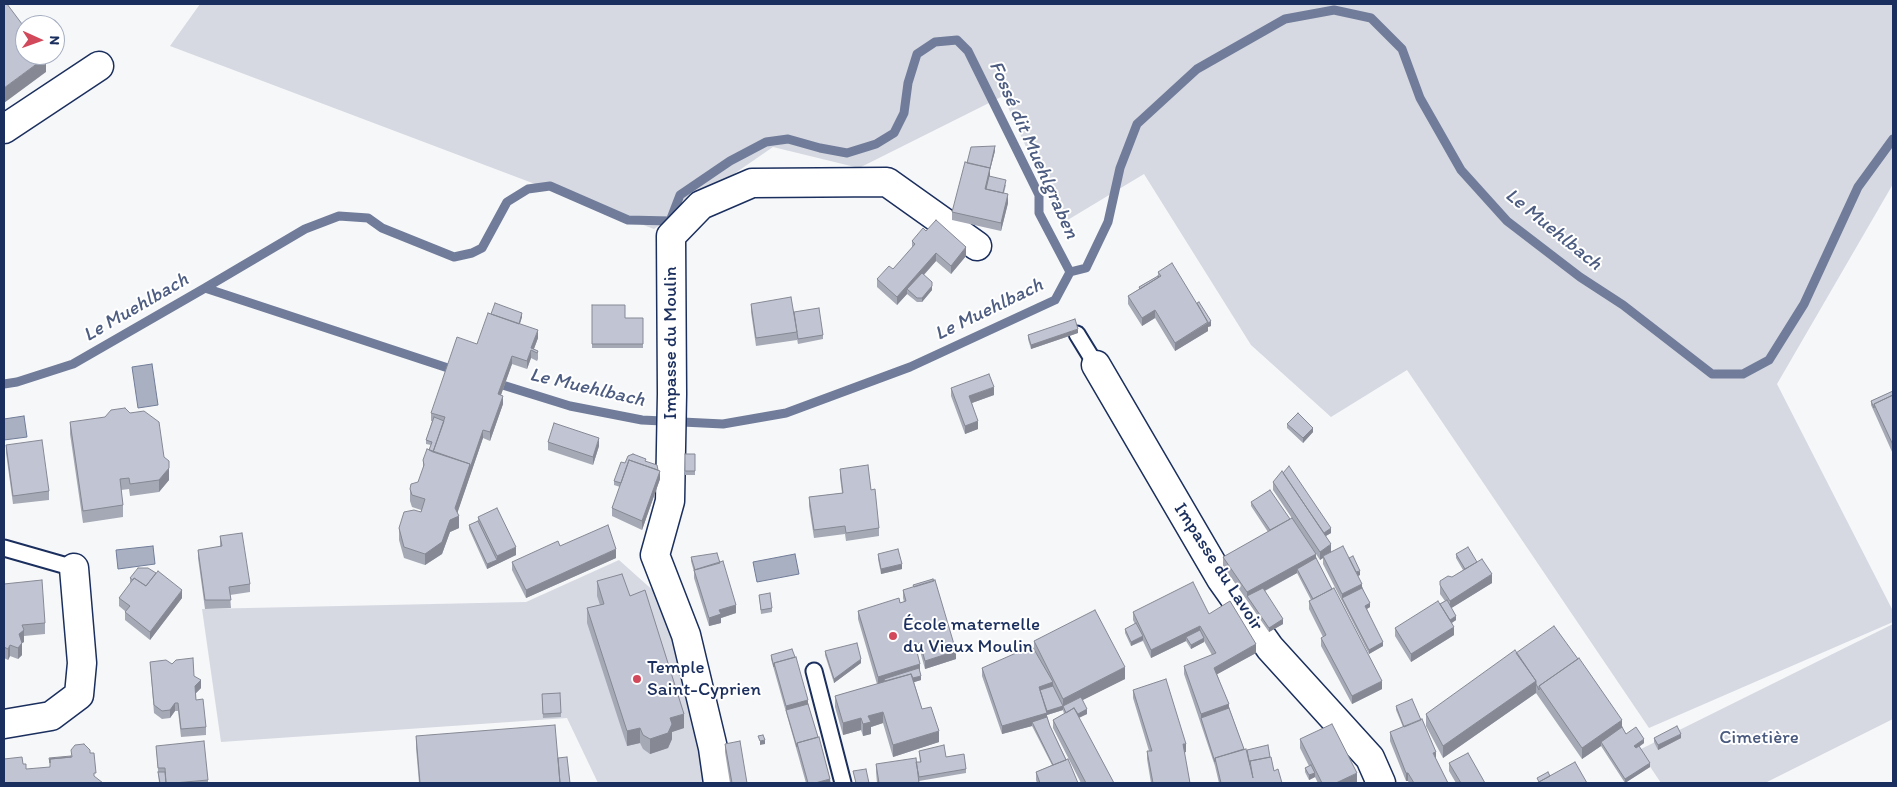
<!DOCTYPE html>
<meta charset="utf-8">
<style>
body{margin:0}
#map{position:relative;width:1897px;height:787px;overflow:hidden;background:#f6f7f9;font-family:Itim,sans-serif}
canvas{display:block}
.frame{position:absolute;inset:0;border:5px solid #1b2f5e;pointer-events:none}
.north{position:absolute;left:15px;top:15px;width:50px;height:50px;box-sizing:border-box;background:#fff;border:1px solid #a4acbf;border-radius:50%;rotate:92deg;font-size:14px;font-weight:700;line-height:20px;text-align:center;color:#1b2f5e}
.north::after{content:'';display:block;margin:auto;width:18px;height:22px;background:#d1495b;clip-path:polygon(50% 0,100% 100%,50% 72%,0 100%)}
</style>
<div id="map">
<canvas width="1897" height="787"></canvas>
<div class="frame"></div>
<div class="north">N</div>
</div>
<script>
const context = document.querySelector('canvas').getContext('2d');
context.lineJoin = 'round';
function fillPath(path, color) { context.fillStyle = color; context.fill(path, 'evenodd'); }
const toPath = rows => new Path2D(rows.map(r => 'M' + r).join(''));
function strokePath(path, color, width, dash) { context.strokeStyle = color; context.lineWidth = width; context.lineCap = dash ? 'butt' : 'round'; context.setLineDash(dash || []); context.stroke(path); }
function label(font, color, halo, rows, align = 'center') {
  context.font = font + ' Itim,sans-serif'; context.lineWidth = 4; context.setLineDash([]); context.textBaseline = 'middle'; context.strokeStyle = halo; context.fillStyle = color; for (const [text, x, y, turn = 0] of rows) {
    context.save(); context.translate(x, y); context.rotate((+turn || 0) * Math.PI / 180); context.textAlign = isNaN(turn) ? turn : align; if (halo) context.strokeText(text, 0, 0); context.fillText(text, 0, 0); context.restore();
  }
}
fillPath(toPath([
 [200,4,1893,4,1893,184,1777,384,1893,611,1893,622,1649,728,1407,370,1331,417,1251,345,1144,174,1061,224,1003,96,859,168,773,147,654,229,170,46],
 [619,560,657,594,670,616,710,783,598,783,567,718,221,742,202,609,526,602],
 [1893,624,1893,719,1765,783,1661,783,1639,750]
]), '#d6d9e2');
const water = toPath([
 [152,364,158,405,138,408,132,367,152,364],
 [24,416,27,437,4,440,4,419,24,416],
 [153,546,155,564,118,569,116,550,153,546],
 [795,554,799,574,757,582,753,562,795,554]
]);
fillPath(water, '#a9b0c1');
strokePath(water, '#707c99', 1);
strokePath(toPath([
 [205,288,305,229,339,216,368,218,382,228,454,257,472,253,482,248,507,202,528,189,550,186,628,220,670,221,680,195,730,161,766,142,788,139,820,148,847,153,876,144,894,133,904,113,908,83,917,54,935,42,957,40,968,51,1039,195,1039,213,1070,272],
 [493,382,570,406,642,420,723,424,786,413,910,367,1055,300,1070,272,1086,268,1108,222,1120,168,1137,124,1197,69,1285,19,1334,10,1371,18,1402,49,1420,98,1461,170,1507,221,1580,277,1623,305,1712,374,1743,374,1769,360,1804,304,1858,187,1893,139],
 [4,384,17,382,73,364,205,288,457,371]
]), '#707c99', 9);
const service = toPath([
 [1077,334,1096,365],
 [4,548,74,568],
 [814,671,843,783]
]);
const minor = toPath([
 [4,129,99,66],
 [1096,365,1221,579,1270,648,1370,758,1381,783],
 [4,724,51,716,79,695,82,663,74,568],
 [718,783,713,748,686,635,655,555,670,501,672,394,671,236,701,205,752,183,887,182,977,246]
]);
strokePath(service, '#1b2f5e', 19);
strokePath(minor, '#1b2f5e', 31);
strokePath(service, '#fff', 15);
strokePath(minor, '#fff', 28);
fillPath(toPath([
 [995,151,990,170,990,177,1006,185,1004,193,1008,203,1001,231,952,220,952,212],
 [926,231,966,256,951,274,936,261,924,275,932,290,922,302,917,302,907,294,897,305,877,287,877,279,893,269,912,248,912,241],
 [1158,272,1211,326,1208,327,1208,331,1175,351,1155,318,1142,326,1128,304,1128,296,1139,289,1139,287,1158,276],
 [751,304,794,312,823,335,823,339,798,344,797,339,797,340,756,346,751,312],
 [592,305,625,318,643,318,643,348,592,348],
 [491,314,522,317,520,324,538,338,534,349,538,351,538,359,537,361,531,358,527,369,512,364,501,395,503,404,490,441,483,438,457,513,459,528,450,532,442,554,425,565,404,558,399,540,399,528,421,512,421,510,412,507,410,501,410,489,418,482,423,469,423,460,429,450,431,445,426,444,426,440,432,421,431,421,431,413,477,344],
 [1078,333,1031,349,1028,339,1028,335],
 [951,388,994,395,972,403,978,429,965,434,951,396],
 [1893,391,1893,454,1871,405,1871,401],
 [70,422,164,457,169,480,159,492,130,496,129,489,121,490,123,505,123,517,83,523,70,434],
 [1287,424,1313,432,1303,443,1287,428],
 [548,442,599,446,593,465,548,450],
 [6,445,49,491,49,500,13,504,6,453],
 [685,454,695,454,695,475,685,475],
 [646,461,658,470,660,479,642,530,612,516,612,508,620,487,614,485,614,481,625,463],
 [840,469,871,490,879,528,879,536,846,541,845,534,814,538,809,506,809,497,842,493,840,477],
 [1273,482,1331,533,1326,536,1331,552,1349,558,1360,575,1358,576,1370,607,1367,609,1383,646,1369,654,1323,564,1323,558,1320,560,1273,490],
 [1251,502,1316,558,1382,689,1352,704,1321,646,1321,638,1323,637,1309,609,1309,601,1311,600,1297,573,1265,591,1283,624,1269,632,1223,566,1223,557,1268,532,1251,506],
 [478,517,516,555,487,569,469,529,469,525,478,521],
 [220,536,250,584,250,592,230,595,231,608,205,609,198,558,198,550,220,547],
 [560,546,616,558,526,598,512,570,512,562],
 [878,554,902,569,881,574,878,559],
 [1456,554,1477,562,1492,583,1451,608,1456,620,1452,623,1454,635,1411,662,1395,636,1395,628,1445,601,1440,594,1440,585,1463,570,1456,558],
 [691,557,720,563,736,613,721,618,721,623,709,626,694,578,694,572,691,561],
 [130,578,182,598,150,640,125,620,125,611,119,606,119,598,131,583,130,582],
 [597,581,630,596,684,728,672,732,672,739,668,748,650,754,643,749,640,743,627,746,587,623,587,608,600,605,597,596],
 [4,584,45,623,45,634,24,636,24,642,22,643,22,655,18,659,10,656,8,660,4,658],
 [913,585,956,659,925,669,920,651,917,652,921,680,914,682,922,709,939,742,893,757,883,723,871,727,871,734,863,736,861,730,843,735,835,707,835,696,877,684,858,619,858,611,904,602,903,598,903,590,913,587],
 [759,595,772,608,772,612,761,614],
 [1133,612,1209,614,1256,653,1217,674,1244,749,1247,753,1247,750,1274,771,1282,783,1219,783,1215,766,1184,674,1184,666,1212,655,1204,641,1204,642,1191,649,1186,641,1151,658,1143,641,1131,646,1125,633,1125,629,1135,624,1133,620],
 [1034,641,1125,679,1082,700,1087,714,1079,718,1114,783,1081,783,1053,728,1053,720,1064,714,1063,710,1047,715,1047,717,1050,726,1078,783,1037,783,1036,780,1036,772,1052,765,1032,726,1002,734,982,676,982,668,1034,650],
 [825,651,861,663,834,683,825,655],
 [1516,653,1622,727,1626,734,1644,743,1639,747,1650,767,1625,783,1601,746,1582,759,1536,693,1443,758,1426,726,1426,714],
 [771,655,808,704,830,779,831,783,806,783,771,659],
 [150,662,172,664,194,676,201,688,196,693,196,700,206,727,206,735,181,737,178,711,175,711,170,718,162,719,154,713],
 [1133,690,1186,752,1184,752,1190,783,1151,783,1147,759,1147,751,1149,751,1133,698],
 [542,698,561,713,561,717,543,718],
 [1396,706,1436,759,1448,783,1409,783,1408,781,1406,781,1390,741,1390,732,1403,727,1396,710],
 [416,736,558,758,570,783,419,783,416,748],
 [1654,738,1681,738,1658,750,1654,742],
 [1300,739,1357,782,1353,783,1318,783,1315,777,1309,780,1305,772,1305,768,1309,766,1300,748],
 [725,744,747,783,730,783,725,752],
 [156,746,208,780,208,783,159,783],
 [919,751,946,757,966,769,966,773,919,781,919,783,877,783,876,772,876,764,920,762],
 [1449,763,1485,783,1456,783,1449,771]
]), '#a5a9b5');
fillPath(toPath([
 [46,57,46,72,4,103,4,88],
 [995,146,995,151,990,170,990,176,986,193,985,189],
 [1008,194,1008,203,1001,231,1001,223],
 [966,247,966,256,951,274,951,266],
 [936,253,936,261,909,291,907,289,907,294,897,305,897,297],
 [932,286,932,290,922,302,922,298],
 [1155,310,1155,318,1142,326,1142,318],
 [522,313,522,317,517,331,517,327],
 [1211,321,1211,326,1208,327,1208,331,1175,351,1175,343],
 [1078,329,1078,333,1031,349,1031,345],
 [538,330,538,338,533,351,531,348],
 [531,350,531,358,527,369,527,361],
 [512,356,512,364,498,403,498,394],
 [994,387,994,395,969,404,969,396],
 [503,396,503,404,490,441,490,432],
 [978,421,978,429,965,434,965,426],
 [1313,428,1313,432,1303,443,1303,438],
 [483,430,483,438,456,517,459,516,459,528,450,532,442,554,425,565,425,554,450,520,470,464],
 [599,438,599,446,593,465,593,457],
 [169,468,169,480,159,492,159,480],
 [660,471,660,479,642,530,642,521],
 [1331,528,1331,533,1322,538,1322,534],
 [1331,544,1331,552,1323,556,1323,558,1320,560,1320,552],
 [516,547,516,555,487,569,487,564,497,560,497,556],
 [616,549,616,558,526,598,526,590],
 [1316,554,1316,563,1297,569,1297,573,1249,599,1247,596,1247,592],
 [902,564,902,569,881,574,881,569],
 [1360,571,1360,575,1355,577,1355,573],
 [1492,574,1492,583,1450,609,1450,601],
 [1362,584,1362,592,1342,598,1342,594],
 [182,590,182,598,150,640,150,632],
 [1370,603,1370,607,1365,610,1365,606],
 [736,605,736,613,721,618,721,623,709,626,709,618,719,610],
 [1456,616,1456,620,1448,625,1448,621],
 [1283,619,1283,624,1269,632,1269,628],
 [1200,626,1200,634,1186,637,1186,641,1151,658,1151,650],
 [1454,627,1454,635,1411,662,1411,654],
 [24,630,24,642,22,643,22,655,18,659,18,648,19,634],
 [1143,636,1143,640,1131,646,1131,642],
 [1204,638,1204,642,1191,649,1191,645],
 [1383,642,1383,646,1369,654,1369,650],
 [920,643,920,651,915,652,915,644],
 [1256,644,1256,653,1214,676,1214,668],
 [10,645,10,656,8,660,8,649],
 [956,651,956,659,925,669,925,661],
 [861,659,861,663,834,683,834,679],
 [920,664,920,672,885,683,884,679,884,683,878,685,878,677],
 [1125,667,1125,679,1065,709,1063,706,1063,710,1047,715,1047,721,1032,722,1032,726,1002,734,1002,726,1045,711,1063,706,1063,699],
 [921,676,921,680,886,691,886,686],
 [201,680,201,688,195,694,195,686],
 [1382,681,1382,689,1352,704,1352,696],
 [1536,681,1536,693,1443,758,1443,746],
 [1053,682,1053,691,1040,694,1039,687],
 [808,700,808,708,786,710,786,706],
 [175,703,175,711,170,718,170,710],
 [1229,704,1229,713,1201,718,1201,714],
 [1087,709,1087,714,1076,719,1076,715],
 [883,712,883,723,871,727,871,734,863,736,863,724,868,716],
 [684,714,684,728,672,732,672,739,668,748,650,754,650,739,670,718],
 [861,718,861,730,843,735,843,723],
 [1622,720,1622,731,1601,742,1601,746,1582,759,1582,748],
 [640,728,640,743,627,746,627,731],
 [939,731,939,742,893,757,893,745],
 [1681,734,1681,738,1658,750,1658,745],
 [1644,739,1644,743,1634,750,1634,746],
 [765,740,765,744,760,745,760,741],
 [1183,744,1186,744,1186,752,1183,753],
 [1436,752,1436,760,1433,753],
 [1650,763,1650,767,1625,783,1625,779],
 [1315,773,1315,777,1309,780,1309,775],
 [1357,773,1357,782,1353,783,1336,783],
 [1406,773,1408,773,1408,781,1406,781],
 [830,779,830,783,815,783]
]), '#868994');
const building = toPath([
 [4,4,7,4,25,28,25,55,44,55,46,57,4,88,4,4],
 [995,146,990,168,967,163,971,147,995,146],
 [965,162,990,168,985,189,1008,194,1001,223,952,212,965,162],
 [989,176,1006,180,1003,193,986,189,989,176],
 [936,220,966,247,951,266,936,253,897,297,877,279,889,266,893,269,915,244,912,241,923,228,926,231,936,220],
 [1172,263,1208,322,1175,343,1155,310,1142,318,1128,296,1161,276,1158,272,1172,263],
 [922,273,932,282,932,286,922,298,917,298,907,289,922,273],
 [1158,276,1159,277,1140,289,1139,287,1158,276],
 [791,297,797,332,756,338,751,304,791,297],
 [1199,302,1211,321,1208,323,1197,303,1199,302],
 [495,303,522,313,519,324,491,314,495,303],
 [592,305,625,305,625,318,643,318,643,344,592,344,592,305],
 [819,308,823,335,798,339,794,312,819,308],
 [488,313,538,330,531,348,538,351,537,353,531,350,527,361,512,356,498,394,503,396,490,432,483,430,470,468,470,464,433,452,445,417,431,413,457,337,477,344,488,313],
 [1075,319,1078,329,1031,345,1028,335,1075,319],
 [989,374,994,387,969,396,978,421,965,426,951,388,989,374],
 [1893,391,1893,395,1874,404,1874,408,1871,401,1893,391],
 [1893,395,1893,445,1874,404,1893,395],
 [125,408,130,413,144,411,159,422,164,457,169,461,169,468,159,480,130,484,129,478,120,479,123,505,83,511,70,422,105,417,111,410,125,408],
 [1298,413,1313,428,1303,438,1287,424,1298,413],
 [434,417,444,421,433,452,429,450,432,442,426,440,434,417],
 [554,423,599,438,593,457,548,442,554,423],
 [42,440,49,491,13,496,6,445,42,440],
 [427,449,470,464,455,508,459,516,450,520,442,542,425,554,404,547,399,528,404,512,414,510,421,512,425,499,412,495,410,489,411,484,418,482,424,465,423,460,427,449],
 [633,454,646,459,645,461,657,465,658,470,629,460,621,483,614,481,621,462,625,463,628,456,633,454],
 [685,454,695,454,695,471,685,471,685,454],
 [629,460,660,471,642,521,612,508,629,460],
 [868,465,871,490,875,489,879,528,846,533,845,526,814,530,809,497,843,493,840,469,868,465],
 [1289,466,1331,528,1324,533,1283,473,1289,466],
 [1282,471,1331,544,1320,552,1273,482,1282,471],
 [1270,490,1290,519,1270,530,1251,502,1270,490],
 [497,508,516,547,497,556,478,517,497,508],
 [1292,518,1316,554,1247,592,1223,557,1292,518],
 [478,521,497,560,487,564,469,525,478,521],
 [608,525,616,549,526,590,512,562,558,541,560,546,608,525],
 [242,533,250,584,229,587,231,600,205,600,198,550,222,546,220,536,242,533],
 [1343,546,1362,584,1342,594,1323,556,1343,546],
 [1468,547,1477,562,1465,569,1456,554,1468,547],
 [898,549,902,564,881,569,878,554,898,549],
 [717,553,720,563,695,570,691,557,717,553],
 [1353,556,1360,571,1356,572,1349,558,1353,556],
 [1316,558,1332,589,1313,599,1297,569,1316,558],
 [1482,559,1492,574,1450,601,1440,585,1440,581,1448,576,1452,577,1482,559],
 [723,561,736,605,719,610,721,614,709,618,694,570,723,561],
 [138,568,148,568,156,573,146,586,134,578,133,580,130,578,138,568],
 [158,571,182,590,150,632,125,612,130,606,119,598,134,578,146,586,158,571],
 [622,574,630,596,645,590,684,714,670,718,672,724,668,733,650,739,643,735,640,728,627,731,587,608,604,604,597,581,622,574],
 [933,579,934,581,914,587,913,585,933,579],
 [42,580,45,623,22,625,24,630,19,634,22,643,18,648,10,645,8,649,4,647,4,584,42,580],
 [935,580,956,651,925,661,920,643,915,644,920,664,878,677,858,611,899,598,900,603,906,601,903,590,935,580],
 [1193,582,1209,614,1230,601,1256,644,1214,668,1229,704,1201,714,1184,666,1216,653,1200,626,1151,650,1133,612,1193,582],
 [1263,588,1283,619,1269,628,1247,596,1263,588],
 [1334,588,1382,681,1352,696,1321,638,1326,635,1309,601,1334,588],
 [1362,588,1370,603,1365,606,1383,642,1369,650,1342,598,1362,588],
 [770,593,772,608,761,610,759,595,770,593],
 [1447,600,1456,616,1450,620,1440,604,1447,600],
 [1438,601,1454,627,1411,654,1395,628,1438,601],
 [1095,610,1125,667,1063,699,1034,641,1095,610],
 [1136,623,1143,636,1131,642,1125,629,1136,623],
 [1554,626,1578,659,1539,686,1539,690,1536,684,1536,681,1516,653,1554,626],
 [1200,630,1204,638,1191,645,1186,637,1200,630],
 [857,643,861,659,834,679,825,651,857,643],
 [1032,646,1053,682,1039,687,1047,713,1002,726,982,668,1032,646],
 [792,649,795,657,774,663,774,667,771,655,792,649],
 [1515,650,1536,681,1443,746,1426,714,1515,650],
 [796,657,808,700,786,706,774,663,796,657],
 [193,658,194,676,201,680,195,686,196,700,203,699,206,727,181,729,178,703,175,703,170,710,162,711,154,705,150,662,166,660,172,664,176,660,193,658],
 [1579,658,1622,720,1582,748,1539,686,1579,658],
 [919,668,921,676,913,678,911,674,885,681,884,679,919,668],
 [911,674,922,709,931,707,939,731,893,745,883,712,868,716,871,722,863,724,861,718,843,723,835,696,911,674],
 [1166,679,1186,744,1183,744,1190,783,1153,783,1147,751,1152,751,1133,690,1166,679],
 [1053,686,1063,706,1047,711,1040,690,1053,686],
 [560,693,561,713,543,714,542,694,560,693],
 [1081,697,1087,709,1078,714,1074,708,1066,713,1063,706,1081,697],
 [1412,699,1421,720,1404,727,1396,706,1412,699],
 [808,704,818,737,797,743,797,747,786,710,808,704],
 [1074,708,1114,783,1086,783,1053,720,1074,708],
 [1229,708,1244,749,1215,758,1215,762,1201,718,1229,708],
 [1047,717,1050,726,1066,760,1053,765,1032,722,1047,717],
 [1422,719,1436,752,1433,753,1448,783,1414,783,1408,773,1406,773,1390,732,1422,719],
 [1332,724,1357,773,1336,783,1322,783,1300,739,1332,724],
 [555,725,560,783,420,783,416,736,555,725],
 [1677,726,1681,734,1658,745,1654,738,1677,726],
 [1622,727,1626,734,1636,727,1644,739,1634,746,1636,748,1639,746,1650,763,1625,779,1601,742,1622,727],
 [763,735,765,740,760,741,758,736,763,735],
 [819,737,830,779,815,783,808,783,797,743,819,737],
 [204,741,208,780,174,783,166,783,165,768,158,768,156,746,204,741],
 [740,741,747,783,732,783,725,744,740,741],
 [84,744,90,750,90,753,94,753,96,773,94,773,94,776,103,783,4,783,4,759,22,757,23,764,26,764,26,769,50,767,50,759,72,757,71,750,75,745,84,744],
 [944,745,946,757,964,754,966,769,919,777,916,762,921,762,919,751,944,745],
 [1268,745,1270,757,1250,761,1250,765,1247,750,1268,745],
 [1246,749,1253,778,1250,761,1271,757,1274,771,1278,769,1282,783,1221,783,1215,758,1246,749],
 [1468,753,1485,783,1461,783,1449,763,1468,753],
 [71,756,71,757,50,759,50,763,49,758,71,756],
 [567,757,570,783,560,783,558,758,567,757],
 [916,758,919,783,879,783,876,764,916,758],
 [1068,759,1078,783,1040,783,1036,772,1068,759],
 [1575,762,1587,783,1537,783,1575,762],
 [1311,765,1315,773,1309,775,1305,768,1311,765],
 [866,769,869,783,856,783,853,771,866,769],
 [158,772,165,772,166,783,160,783,158,772],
 [1548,772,1550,776,1539,782,1537,778,1548,772]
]);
fillPath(building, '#c0c4d3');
strokePath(building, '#868994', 1);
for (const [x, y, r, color] of [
 [893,636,5,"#d1495b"],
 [637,679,5,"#d1495b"]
]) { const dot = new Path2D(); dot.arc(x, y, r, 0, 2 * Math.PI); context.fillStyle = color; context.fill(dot); strokePath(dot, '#fff', 2); }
label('19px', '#1b2f5e', '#fff', [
 ["Impasse du Moulin",671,343,-90],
 ["Impasse du Lavoir",1218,567,57]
]);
label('19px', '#1b2f5e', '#fff', [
 ["École maternelle",903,625],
 ["du Vieux Moulin",903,647],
 ["Temple",647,668],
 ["Saint-Cyprien",647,690]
], 'left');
label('19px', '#4a5a7f', '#fff', [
 ["Cimetière",1759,738]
]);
label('italic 20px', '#4d5c81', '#fff', [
 ["Fossé dit Muehlgraben",1033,150,66],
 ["Le Muehlbach",1553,230,39],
 ["Le Muehlbach",136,308,-30],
 ["Le Muehlbach",989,310,-26],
 ["Le Muehlbach",587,388,13]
]);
</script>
